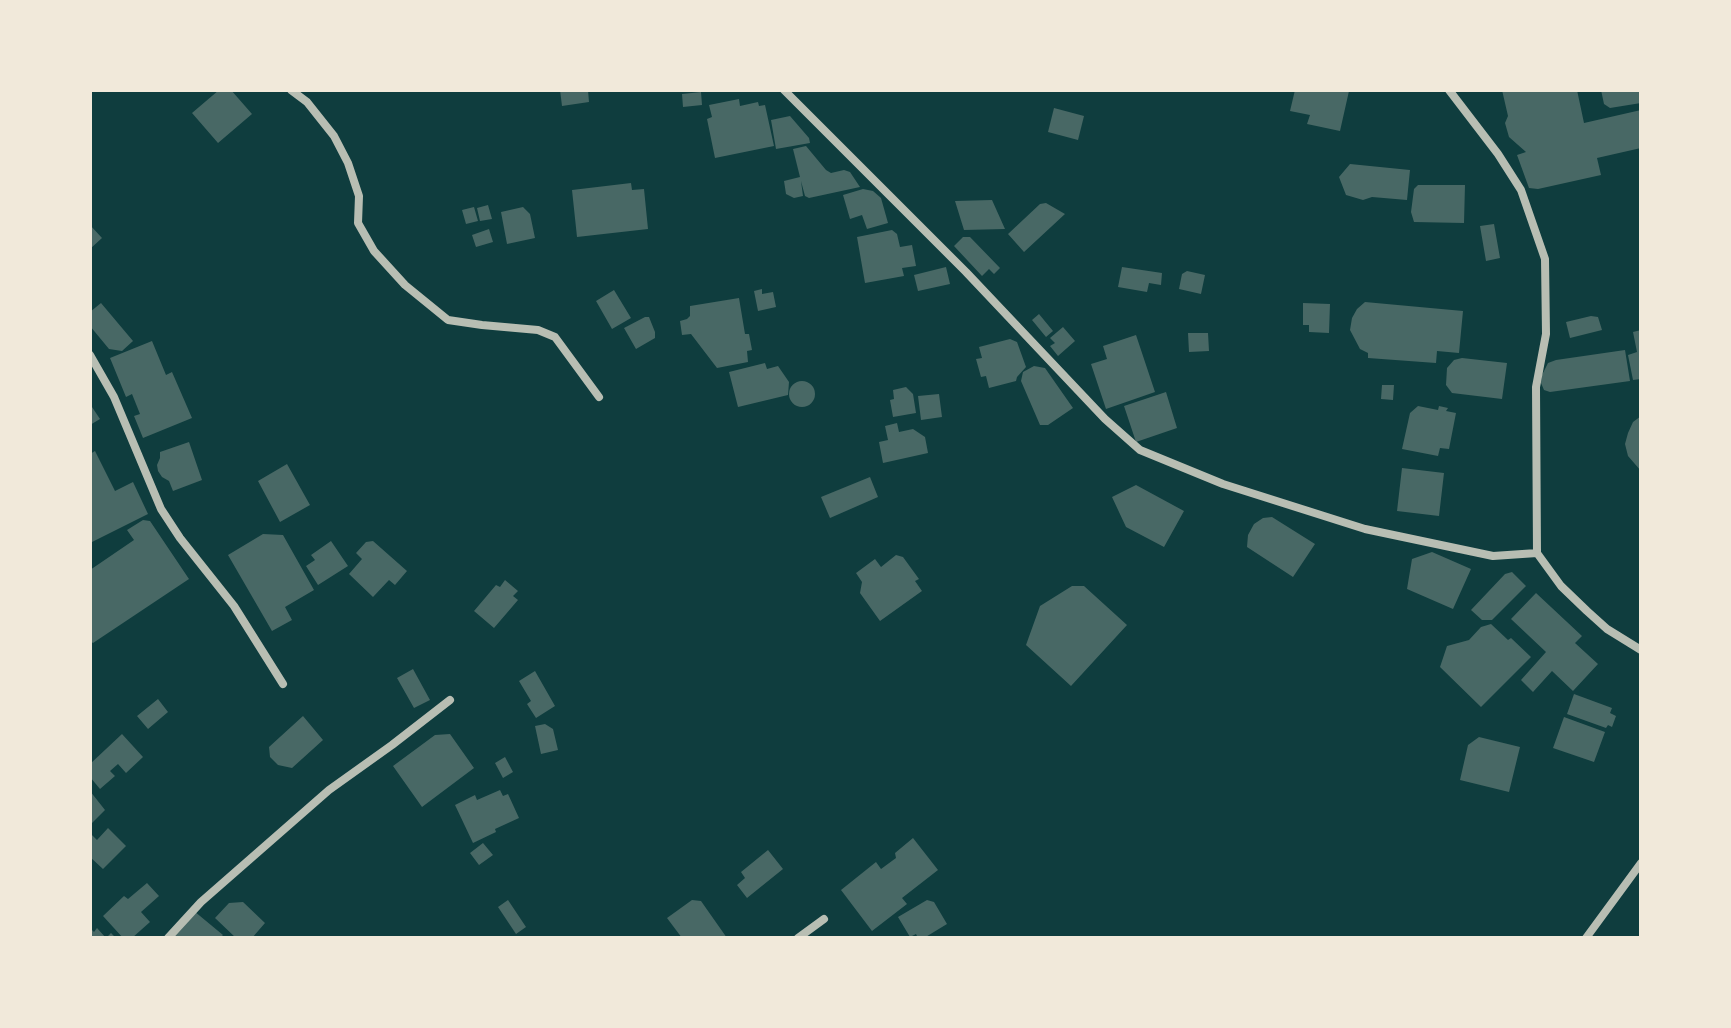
<!DOCTYPE html>
<style>
body{margin:0}
#map{position:relative;width:1731px;height:1028px;overflow:hidden;background:#0f3d3e;font-family:Raleway,sans-serif}
canvas{display:block}
.frame{position:absolute;inset:0;border:92px solid #f1e9da;pointer-events:none}
</style>
<div id="map">
<canvas width="1731" height="1028"></canvas>
<div class="frame"></div>
</div>
<script>
const context = document.querySelector('canvas').getContext('2d');
context.lineJoin = 'round';
function fillPath(path, color) { context.fillStyle = color; context.fill(path, 'evenodd'); }
const toPath = rows => new Path2D(rows.map(r => 'M' + r).join(''));
function strokePath(path, color, width, dash) { context.strokeStyle = color; context.lineWidth = width; context.lineCap = dash ? 'butt' : 'round'; context.setLineDash(dash || []); context.stroke(path); }
fillPath(toPath([
 [219,90,231,90,252,114,218,143,192,113],
 [560,90,588,90,589,102,562,106],
 [1295,90,1309,92,1309,90,1349,91,1340,131,1307,124,1310,115,1290,111],
 [1502,90,1577,90,1584,123,1641,110,1641,148,1597,158,1601,175,1538,189,1529,188,1517,155,1526,152,1509,137,1505,123,1508,116],
 [1601,90,1641,90,1641,103,1610,108,1604,104],
 [701,92,702,105,683,107,682,94],
 [739,99,740,106,758,102,759,106,765,105,774,146,715,158,707,119,712,117,709,105],
 [1054,108,1084,116,1078,140,1048,132],
 [790,116,809,138,810,143,776,149,771,120],
 [806,146,826,170,831,173,844,170,850,172,860,187,809,198,805,196,801,181,803,196,794,198,786,194,784,181,800,177,793,149],
 [1350,164,1410,170,1407,200,1372,197,1363,200,1346,195,1339,177],
 [631,183,632,190,644,189,648,229,577,237,572,190],
 [1418,185,1465,185,1464,223,1414,222,1411,212,1414,189],
 [863,189,873,191,881,198,888,223,867,229,862,215,850,219,843,195],
 [992,200,1005,229,964,230,955,201],
 [1046,203,1065,214,1024,252,1008,234,1040,204],
 [488,205,492,219,480,221,477,208],
 [474,207,478,221,466,224,462,210],
 [523,207,530,214,535,238,507,244,501,212],
 [1494,224,1500,258,1486,261,1480,226],
 [90,225,102,238,90,249],
 [489,229,493,242,476,247,472,235],
 [892,230,897,234,900,247,912,245,916,266,902,268,904,276,865,283,857,237],
 [963,237,970,237,1000,268,994,274,989,269,982,276,954,246],
 [946,267,950,284,918,291,914,275],
 [1122,267,1162,273,1161,285,1149,283,1147,292,1118,287],
 [1187,271,1205,275,1201,294,1179,289,1182,274],
 [762,289,762,294,773,292,776,307,758,311,754,291],
 [614,290,631,318,612,329,596,301],
 [739,298,745,334,749,334,752,350,747,351,748,362,717,368,691,334,682,335,680,321,687,319,690,316,690,306],
 [1365,302,1463,311,1459,353,1437,351,1436,363,1368,358,1368,353,1360,349,1350,330,1352,318,1357,309],
 [101,303,133,341,122,351,109,349,90,326,90,312],
 [1303,303,1330,304,1329,333,1309,332,1309,325,1303,325],
 [1039,314,1053,331,1046,337,1032,320],
 [1591,316,1598,317,1602,330,1570,338,1566,322],
 [645,317,649,317,655,332,655,338,636,349,624,328],
 [1063,327,1075,341,1058,356,1050,346,1055,343,1050,338],
 [1641,330,1641,379,1633,380,1628,355,1637,352,1633,332],
 [1188,333,1208,333,1209,351,1189,352],
 [1136,335,1155,392,1106,409,1091,364,1107,359,1103,346],
 [1010,339,1017,342,1026,367,1017,377,1016,381,989,388,986,376,981,377,976,359,982,358,979,347],
 [152,341,166,375,172,372,192,418,143,438,134,416,140,414,132,394,126,397,110,358],
 [1625,350,1630,381,1550,392,1544,390,1541,383,1542,375,1548,363,1556,360],
 [1462,358,1507,363,1502,399,1452,393,1446,385,1447,368,1454,360],
 [765,363,767,369,778,366,789,382,788,395,738,407,729,372],
 [1034,366,1045,368,1073,408,1048,425,1040,425,1021,381,1023,372],
 '789 394a13 13 0 1 1 26 0a13 13 0 1 1-26 0Z',
 [1382,385,1394,385,1393,400,1381,399],
 [906,387,913,394,916,413,893,417,890,400,894,399,893,390],
 [1166,392,1177,428,1136,442,1124,406],
 [939,394,942,417,921,420,918,396],
 [90,404,100,419,90,425],
 [1418,406,1438,410,1439,406,1448,408,1446,411,1456,413,1449,449,1440,448,1438,456,1402,449,1410,413],
 [1641,416,1641,471,1628,456,1625,444,1628,433,1633,422],
 [897,423,899,432,913,429,925,437,928,453,883,463,879,442,888,440,885,426],
 [189,442,202,480,173,491,169,481,162,477,158,471,157,465,160,458,160,452],
 [95,451,115,491,133,482,148,514,90,543,90,454],
 [287,464,310,505,280,522,258,481],
 [1402,468,1444,473,1439,516,1397,511],
 [870,477,878,497,830,518,821,497],
 [1136,485,1184,511,1164,547,1126,527,1112,497],
 [1272,517,1315,544,1293,577,1247,547,1248,535,1254,524,1263,518],
 [143,520,150,521,189,579,93,643,90,641,90,570,134,540,127,530],
 [263,534,283,535,314,590,285,607,292,620,272,631,228,555],
 [331,541,348,566,318,585,306,566,315,560,311,555],
 [373,541,407,571,395,585,389,580,373,597,349,574,362,559,356,553,366,542],
 [1432,552,1471,569,1453,609,1407,589,1412,559],
 [896,555,903,557,919,579,915,581,922,591,880,621,860,593,862,582,856,573,875,559,881,567],
 [1512,572,1526,586,1492,620,1482,620,1471,610,1505,574],
 [505,580,518,591,513,596,518,600,494,628,474,611,496,585,500,587],
 [1072,586,1084,586,1127,625,1071,686,1026,645,1040,606],
 [1536,593,1582,636,1575,643,1598,664,1573,691,1552,671,1533,692,1521,680,1546,652,1511,619],
 [1491,624,1508,640,1511,638,1531,657,1481,707,1440,667,1447,646,1469,640,1481,627],
 [413,669,430,700,414,708,397,678],
 [535,671,555,706,536,718,527,704,531,701,519,681],
 [1574,694,1612,708,1610,713,1616,716,1612,727,1608,725,1606,728,1567,714],
 [158,699,168,712,148,729,137,716],
 [303,716,323,740,292,768,278,765,270,757,269,747],
 [1564,717,1605,732,1594,762,1553,748],
 [545,724,553,729,558,750,541,754,535,726],
 [122,734,143,757,126,773,118,764,110,771,115,776,100,789,90,777,90,764],
 [450,734,474,768,422,807,393,766,435,735],
 [1479,737,1520,747,1509,792,1460,780,1468,745],
 [505,757,513,772,503,778,495,763],
 [500,790,503,796,508,794,519,818,495,829,496,832,473,843,455,805,475,795,477,800],
 [90,791,105,810,90,825],
 [108,828,126,846,103,869,90,857,90,833,97,840],
 [913,838,938,870,902,898,907,904,872,931,841,890,876,862,881,869,896,858,895,853],
 [483,843,493,855,479,865,470,853],
 [768,850,783,869,747,898,737,885,745,878,741,872],
 [147,883,159,896,141,912,150,922,132,938,123,938,103,916,124,896,128,899],
 [508,900,526,927,516,934,498,907],
 [692,900,701,901,727,938,682,938,667,918],
 [927,900,934,902,947,924,924,938,918,938,916,934,910,937,898,917],
 [243,902,265,923,252,938,236,938,215,918,229,903],
 [194,911,223,935,220,938,171,938],
 [90,928,94,932,97,928,106,938,111,933,116,938,90,938]
]), '#486865');
strokePath(toPath([
 [291,90,307,102,334,136,348,163,359,196,358,223,374,251,405,285,448,320,482,325,538,330,555,337,599,397],
 [784,90,966,272,1105,419,1140,450,1223,484,1365,529,1493,556,1537,553],
 [1449,90,1498,154,1521,190,1545,259,1546,334,1536,387,1537,553,1561,586,1587,611,1607,629,1641,650],
 [90,355,114,397,161,509,180,538,234,606,283,684],
 [168,938,201,902,329,790,392,745,450,700],
 [798,938,824,919],
 [1586,938,1641,863]
]), '#b8beb3', 8);
</script>
